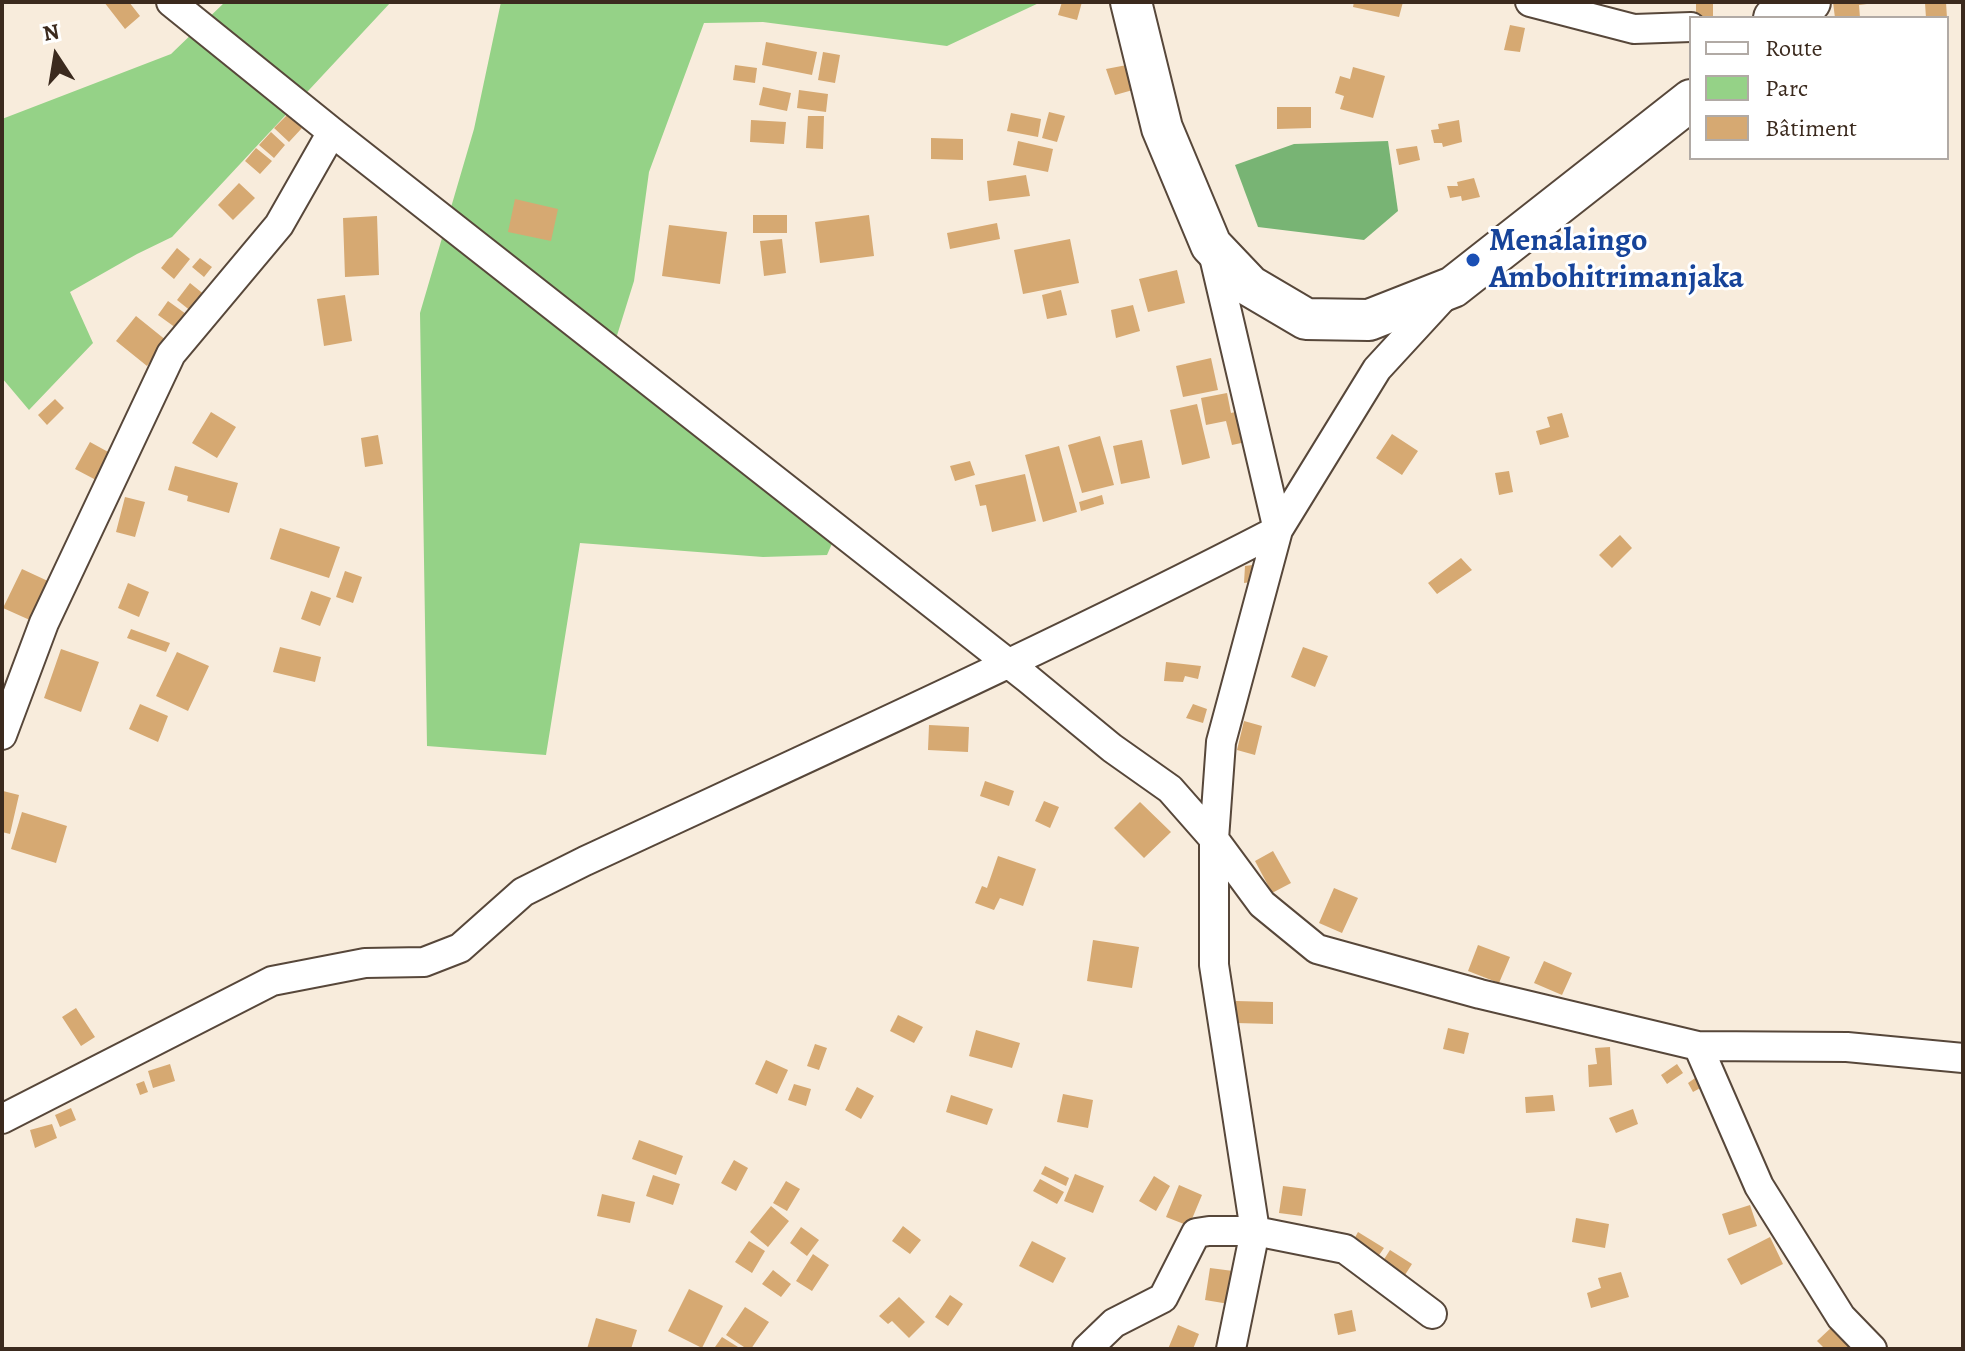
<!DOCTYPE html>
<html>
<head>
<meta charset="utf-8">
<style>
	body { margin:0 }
	#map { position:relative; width:1965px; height:1351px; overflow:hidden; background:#f8ecdc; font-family:Alegreya,serif }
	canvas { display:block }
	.frame { position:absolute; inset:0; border:4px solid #3b2a1e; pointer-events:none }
	.legend { position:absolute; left:1689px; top:16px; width:260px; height:144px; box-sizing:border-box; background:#fff; border:2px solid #b1aaa5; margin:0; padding:10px 14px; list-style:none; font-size:24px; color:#3b2a1e }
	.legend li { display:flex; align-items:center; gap:16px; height:40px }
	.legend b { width:40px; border:2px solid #b1aaa5 }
	.north { position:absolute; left:16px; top:16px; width:80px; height:80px; -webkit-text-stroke:6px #fff; paint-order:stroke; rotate:348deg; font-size:22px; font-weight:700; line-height:32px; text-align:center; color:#3b2a1e }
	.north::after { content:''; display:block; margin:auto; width:28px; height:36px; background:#3b2a1e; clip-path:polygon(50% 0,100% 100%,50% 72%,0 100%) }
</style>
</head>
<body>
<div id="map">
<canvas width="1965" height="1351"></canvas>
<div class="frame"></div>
<ul class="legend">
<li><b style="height:10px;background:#fff"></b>Route</li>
<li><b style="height:22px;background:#95d287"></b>Parc</li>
<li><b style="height:22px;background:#d6a972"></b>Bâtiment</li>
</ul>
<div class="north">N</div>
</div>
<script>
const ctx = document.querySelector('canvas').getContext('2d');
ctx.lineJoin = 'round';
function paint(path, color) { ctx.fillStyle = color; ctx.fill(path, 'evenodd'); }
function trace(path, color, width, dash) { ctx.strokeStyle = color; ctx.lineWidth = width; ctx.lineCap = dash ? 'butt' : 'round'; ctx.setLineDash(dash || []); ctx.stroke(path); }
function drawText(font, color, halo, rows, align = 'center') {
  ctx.font = font + ' Alegreya,serif'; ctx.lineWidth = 6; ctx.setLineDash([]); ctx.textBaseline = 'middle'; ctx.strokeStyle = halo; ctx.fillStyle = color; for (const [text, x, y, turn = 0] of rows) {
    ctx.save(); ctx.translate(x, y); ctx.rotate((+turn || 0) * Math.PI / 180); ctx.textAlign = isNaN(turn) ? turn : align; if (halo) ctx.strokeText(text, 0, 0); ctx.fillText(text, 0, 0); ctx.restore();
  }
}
paint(new Path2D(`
	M225 2H391L172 237 137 254 70 292 93 343 29 410 2 378V119L171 54Z
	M501 2H1041L947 46 763 22 704 23 649 172 634 281 609 361 834 539 827 555 763 557 580 543 546 755 427 746 420 313 474 129Z`), '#95d287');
paint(new Path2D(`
	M1388 141 1398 211 1364 240 1258 227 1235 165 1294 144Z`), '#78b474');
paint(new Path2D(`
	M104 2H129L140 16 125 29Z
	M1062 2H1082L1077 20 1058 15Z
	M1354 2H1403L1399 17 1353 7Z
	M1696 2H1713V16L1696 17Z
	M1833 2H1867V4L1859 5 1860 18H1835Z
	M1946 2 1947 18H1926L1925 3Z
	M1510 25 1525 28 1520 52 1504 50Z
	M766 42 817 52 812 75 762 65Z
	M823 52 840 55 835 83 818 80Z
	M1132 64 1140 88 1115 95 1106 69Z
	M735 65 757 68 755 83 733 80Z
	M1353 67 1385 76 1373 118 1340 109 1344 96 1335 93 1340 76 1350 79Z
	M763 87 791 93 787 111 759 105Z
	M799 90 828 94 826 112 797 108Z
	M1277 107H1311V128L1277 129Z
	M1049 112 1065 116 1057 142 1042 138Z
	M1011 113 1041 119 1038 137 1007 131Z
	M287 115 302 128 289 142 274 128Z
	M808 116H824L823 149 806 148Z
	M751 120 786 122 784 144 750 142Z
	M1459 120 1462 142 1443 147 1442 143H1434L1431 130 1439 129 1438 124Z
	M271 132 285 145 274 158 259 145Z
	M931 138 963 139V160L931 159Z
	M1018 141 1053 149 1048 172 1013 165Z
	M1417 146 1420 160 1399 165 1396 149Z
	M256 148 272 161 260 174 245 161Z
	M1026 175 1030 196 989 201 987 181Z
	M1474 178 1480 197 1462 201 1461 196 1450 198 1447 186H1458L1457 182Z
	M239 183 255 198 233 220 218 205Z
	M515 199 558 209 551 241 508 232Z
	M753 215H787V233H753Z
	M869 215 874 256 820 263 815 222Z
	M377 216 379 275 345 277 343 218Z
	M997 223 1000 239 950 249 947 233Z
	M669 225 727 232 720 284 662 276Z
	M782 239 786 273 764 276 760 241Z
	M1070 239 1079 283 1023 294 1014 250Z
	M177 248 190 259 174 279 161 268Z
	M200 258 212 267 204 277 192 267Z
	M1177 270 1185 303 1148 312 1139 279Z
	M190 283 211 300 197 316 177 300Z
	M1061 290 1067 315 1047 319 1042 295Z
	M345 295 352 341 324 346 317 299Z
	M168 301 193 319 183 333 158 315Z
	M1133 305 1140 331 1116 338 1111 310Z
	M136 316 167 341 147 366 116 341Z
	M1211 358 1218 390 1183 397 1176 366Z
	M1227 393 1231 413 1239 411 1246 442 1232 445 1226 421 1206 425 1201 398Z
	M55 399 64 408 47 425 38 415Z
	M1197 404 1210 458 1182 465 1170 410Z
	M211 412 236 427 217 458 192 443Z
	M1562 413 1569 437 1540 445 1536 431 1550 427 1547 417Z
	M1392 434 1418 451 1402 475 1376 458Z
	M378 435 383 464 365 467 361 438Z
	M1100 436 1114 485 1082 493 1068 445Z
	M1142 440 1150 478 1121 484 1113 446Z
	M90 442 110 453 96 480 75 469Z
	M1059 446 1077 512 1043 522 1025 455Z
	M970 461 975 475 955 481 950 466Z
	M175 466 238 483 229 513 187 501 188 496 168 490Z
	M1509 471 1513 492 1499 495 1495 473Z
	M1025 474 1036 521 992 532 986 505 980 506 975 485Z
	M1102 495 1104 504 1081 511 1079 502Z
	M125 497 145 502 135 537 116 532Z
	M280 528 340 547 329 578 270 559Z
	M1620 535 1632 548 1612 568 1599 555Z
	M1461 558 1472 570 1437 594 1428 583Z
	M1260 564 1259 581 1244 583 1245 566Z
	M22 569 50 582 32 621 3 608Z
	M345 571 362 577 353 603 336 597Z
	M128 583 149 592 139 617 118 608Z
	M311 591 331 598 320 626 301 619Z
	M131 629 170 643 166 652 127 638Z
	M280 647 321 657 315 682 273 672Z
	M1303 647 1328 656 1315 687 1291 677Z
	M61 649 99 662 81 712 44 698Z
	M177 652 209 666 188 711 156 696Z
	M1166 662 1201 666 1198 679 1185 676 1183 682 1164 681Z
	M140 704 168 716 158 742 129 729Z
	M1193 704 1207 709 1203 723 1186 718Z
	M1244 721 1262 726 1255 755 1237 750Z
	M929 725 969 727 968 752 928 750Z
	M985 781 1014 791 1009 806 980 796Z
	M3 791 19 795 10 834 2 832Z
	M1044 801 1059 807 1050 828 1035 821Z
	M1140 802 1171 832 1144 858 1114 828Z
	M22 812 67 826 56 863 11 849Z
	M1273 851 1291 883 1272 893 1255 861Z
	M998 856 1036 869 1023 906 1000 898 994 910 975 903 982 886 987 888Z
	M1334 888 1358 898 1342 933 1319 923Z
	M1093 940 1139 947 1132 988 1087 981Z
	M1478 945 1510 957 1499 983 1468 971Z
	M1544 961 1572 973 1562 995 1534 983Z
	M1236 1001 1273 1002V1024L1236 1023Z
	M76 1008 95 1037 81 1046 62 1017Z
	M898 1015 923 1027 914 1043 890 1031Z
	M1448 1028 1469 1033 1464 1054 1443 1049Z
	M976 1030 1020 1043 1012 1068 969 1056Z
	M815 1044 827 1048 819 1070 807 1066Z
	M1610 1047 1612 1085 1589 1087 1588 1065 1597 1064 1595 1048Z
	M766 1060 788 1070 777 1094 755 1084Z
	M170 1064 175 1081 153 1088 148 1071Z
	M1677 1064 1683 1073 1667 1084 1661 1075Z
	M1698 1076 1704 1086 1693 1092 1688 1083Z
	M144 1081 148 1092 140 1095 136 1084Z
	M794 1084 811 1089 806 1106 788 1100Z
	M857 1087 874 1096 861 1119 845 1110Z
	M1063 1094 1093 1100 1088 1128 1057 1122Z
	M951 1095 993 1109 987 1125 946 1112Z
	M1553 1095 1555 1111 1526 1113 1525 1097Z
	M71 1108 76 1120 60 1127 55 1115Z
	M1633 1109 1638 1124 1616 1133 1609 1118Z
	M52 1124 57 1138 35 1148 30 1130Z
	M639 1140 683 1156 676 1175 632 1159Z
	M734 1160 748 1168 736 1191 721 1183Z
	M1045 1166 1069 1178 1066 1186 1041 1174Z
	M1075 1174 1104 1186 1093 1213 1064 1201Z
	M653 1175 680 1184 673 1205 646 1196Z
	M1154 1176 1170 1186 1156 1211 1139 1201Z
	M1040 1179 1064 1192 1057 1204 1033 1191Z
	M786 1181 800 1189 787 1211 773 1203Z
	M1179 1185 1202 1195 1189 1226 1166 1217Z
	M1283 1186 1306 1189 1302 1216 1279 1213Z
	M602 1194 635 1202 630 1223 597 1216Z
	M1750 1205 1757 1226 1729 1235 1722 1214Z
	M771 1206 789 1221 768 1247 750 1232Z
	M1576 1218 1609 1224 1605 1248 1572 1242Z
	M903 1226 921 1240 910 1254 892 1241Z
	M801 1227 819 1240 807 1256 790 1243Z
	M1358 1232 1384 1248 1377 1258 1352 1243Z
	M1770 1237 1783 1264 1741 1285 1727 1259Z
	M749 1241 765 1251 752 1273 735 1262Z
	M1032 1241 1066 1258 1053 1283 1019 1266Z
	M1390 1250 1412 1264 1403 1278 1381 1264Z
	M813 1254 829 1265 812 1291 796 1281Z
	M1210 1268 1233 1271 1229 1304 1205 1300Z
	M773 1270 791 1284 781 1297 762 1284Z
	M1621 1272 1629 1297 1591 1308 1587 1293 1601 1288 1598 1278Z
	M689 1289 723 1306 702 1348 668 1331Z
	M950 1295 963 1304 948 1326 935 1317Z
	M899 1297 925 1322 909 1338 892 1321 888 1324 879 1316Z
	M745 1307 769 1322 751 1349H747L726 1335Z
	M1352 1310 1356 1331 1338 1335 1334 1314Z
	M596 1318 637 1330 631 1349H587Z
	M1178 1325 1199 1334 1193 1349H1168Z
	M1834 1325 1852 1344 1846 1349H1825L1817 1341Z
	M722 1337 738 1347 737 1349H718L715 1347Z`), '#d6a972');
const street = new Path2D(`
	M171 2 332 132 1027 678 1112 748 1170 789 1214 839 1262 904 1317 949 1480 994 1698 1046 1847 1047 1963 1058
	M1530 2 1634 29 1691 27
	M2 735 44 623 171 354 279 225 332 132
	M1698 1046 1759 1186 1841 1317 1872 1349
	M2 1119 272 981 365 963 424 962 460 948 523 892 585 861C817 753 1050 648 1278 530L1212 248
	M1087 1349 1114 1323 1163 1298 1196 1233 1209 1231H1255L1345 1249 1432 1314
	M1231 1349 1255 1231 1214 965V839L1221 742 1278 530 1377 369 1447 293`);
const secondary = new Path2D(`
	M1131 2 1162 128 1211 245 1250 286 1306 319 1369 320 1453 287 1691 100
	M1774 18 1778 15 1810 2`);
trace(street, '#57473a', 32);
trace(secondary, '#57473a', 44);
trace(street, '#fff', 28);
trace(secondary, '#fff', 40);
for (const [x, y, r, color] of [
	[1473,260,8,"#1a4fb4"]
]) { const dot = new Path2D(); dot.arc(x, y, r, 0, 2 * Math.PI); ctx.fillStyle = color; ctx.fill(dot); trace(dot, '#fff', 3); }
drawText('bold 32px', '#164399', '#fff', [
	["Menalaingo",1489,242],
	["Ambohitrimanjaka",1489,279]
], 'left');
</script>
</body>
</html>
